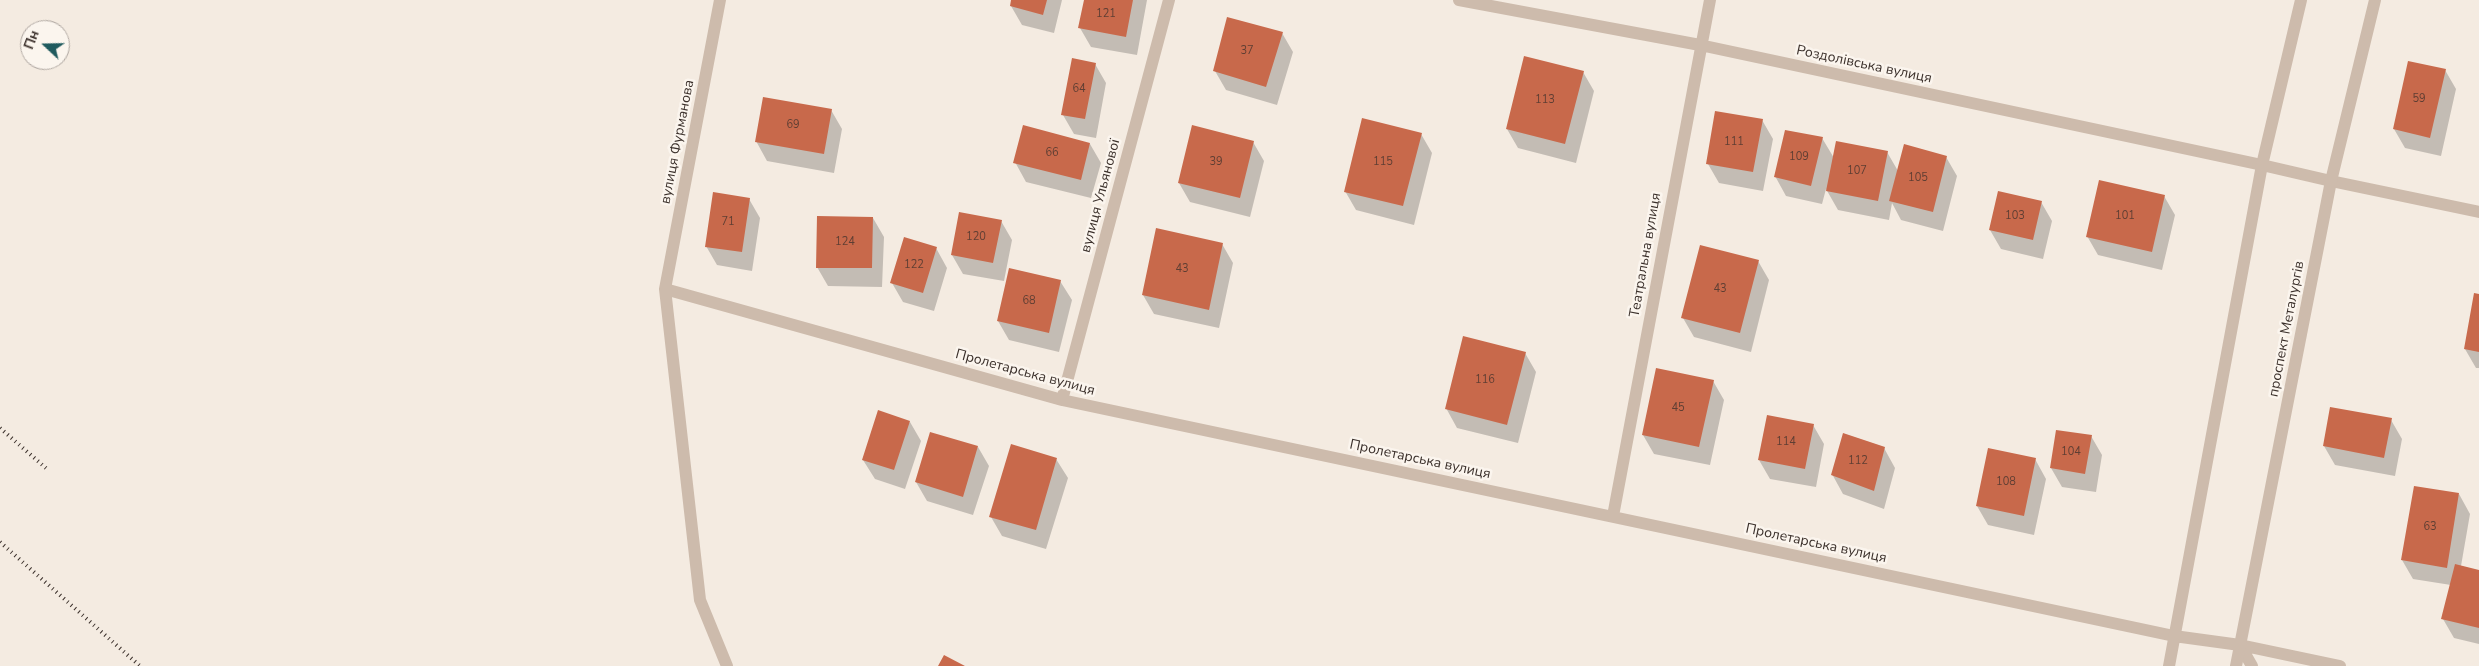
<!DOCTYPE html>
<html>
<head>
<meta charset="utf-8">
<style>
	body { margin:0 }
	#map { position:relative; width:2479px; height:666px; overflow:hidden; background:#f4ebe1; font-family:"Nunito Sans",sans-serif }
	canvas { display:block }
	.north { position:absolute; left:20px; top:20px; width:50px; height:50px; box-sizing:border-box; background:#fbf5ee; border:1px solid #aea6a0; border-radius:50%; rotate:291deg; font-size:14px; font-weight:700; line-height:20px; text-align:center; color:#3b302b }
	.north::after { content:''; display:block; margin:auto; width:18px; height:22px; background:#1f5a5e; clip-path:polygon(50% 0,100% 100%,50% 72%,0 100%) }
</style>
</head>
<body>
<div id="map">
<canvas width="2479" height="666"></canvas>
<div class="north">Пн</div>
</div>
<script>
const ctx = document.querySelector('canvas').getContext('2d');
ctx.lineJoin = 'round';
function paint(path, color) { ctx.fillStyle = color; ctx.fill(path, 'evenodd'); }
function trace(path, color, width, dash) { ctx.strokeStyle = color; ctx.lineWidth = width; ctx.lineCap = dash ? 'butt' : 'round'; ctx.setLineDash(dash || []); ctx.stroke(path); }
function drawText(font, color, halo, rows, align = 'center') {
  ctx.font = font + ' "Nunito Sans",sans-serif'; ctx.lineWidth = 5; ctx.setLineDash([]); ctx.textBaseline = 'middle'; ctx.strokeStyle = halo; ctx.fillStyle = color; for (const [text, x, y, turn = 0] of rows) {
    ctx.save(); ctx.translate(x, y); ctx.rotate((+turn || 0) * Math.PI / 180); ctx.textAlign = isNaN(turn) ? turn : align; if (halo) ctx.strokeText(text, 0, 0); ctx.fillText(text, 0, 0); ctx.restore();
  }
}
paint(new Path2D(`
	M1013 0H1062L1054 33 1022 25 1011 6Z
	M1085 0H1147L1137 55 1091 47 1080 28Z
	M1282 33 1293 52 1277 105 1226 90 1215 71Z
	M1095 64 1106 83 1096 138 1074 134 1063 115Z
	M2445 70 2456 89 2441 156 2405 148 2394 129Z
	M1583 72 1594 91 1576 163 1518 148 1507 129Z
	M831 110 842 129 834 173 767 161 756 141Z
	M1762 120 1773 139 1763 191 1719 183 1708 164Z
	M1421 134 1432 153 1414 225 1356 210 1345 191Z
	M1822 138 1834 158 1887 152 1898 171 1946 157 1957 176 1943 231 1901 220 1892 203 1889 220 1838 210 1826 189 1822 204 1786 196 1775 176Z
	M1253 142 1264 161 1250 217 1190 202 1179 183Z
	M1090 144 1101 163 1091 198 1026 182 1015 162Z
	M2164 196 2175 215 2162 270 2098 255 2087 236Z
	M749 199 760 218 752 271 717 265 706 246Z
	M2041 202 2052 221 2043 259 2001 249 1990 230Z
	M873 218 884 237 882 287 828 286 817 267Z
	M1001 221 1012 240 1004 281 963 274 952 255Z
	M1222 244 1233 263 1219 328 1154 314 1143 295Z
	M936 248 947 268 934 311 903 302 892 283Z
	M1758 261 1769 280 1751 352 1694 337 1683 318Z
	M1060 281 1072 300 1059 352 1009 340 998 321Z
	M2479 295V368H2476L2465 349Z
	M1525 353 1536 372 1518 443 1457 428 1446 408Z
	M1713 381 1724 400 1710 465 1654 454 1643 435Z
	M2391 420 2402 439 2395 476 2335 465 2324 446Z
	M910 422 921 441 905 489 875 479 863 460Z
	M1813 425 1824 444 1816 487 1770 479 1759 460Z
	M2091 436 2102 455 2096 492 2062 487 2051 468Z
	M978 447 989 466 973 515 927 501 916 482Z
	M1884 448 1895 468 1884 509 1843 494 1832 474Z
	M1056 459 1068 478 1046 549 1002 536 991 517Z
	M2035 459 2046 479 2034 535 1988 525 1977 506Z
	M2459 494 2470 514 2461 566 2479 571V644L2454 638 2443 619 2451 585 2413 579 2402 560Z`), '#0003');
paint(new Path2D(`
	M1011 0H1047L1043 15 1010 6Z
	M1084 0H1133L1126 37 1078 28Z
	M1227 17 1283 32 1266 87 1213 71Z
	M1524 56 1584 71 1565 144 1506 129Z
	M1072 58 1096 63 1085 119 1061 115Z
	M2408 61 2446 69 2430 138 2393 129Z
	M763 97 832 109 824 154 755 142Z
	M1715 111 1763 119 1753 172 1706 164Z
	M1362 118 1422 133 1403 206 1344 192Z
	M1023 125 1090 143 1081 180 1013 163Z
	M1192 125 1254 141 1240 198 1178 183Z
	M1785 130 1823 137 1811 186 1774 177Z
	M1836 141 1888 151 1878 201 1826 191Z
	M1904 144 1947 156 1933 212 1889 201Z
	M2099 180 2165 195 2152 252 2086 237Z
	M1998 191 2042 201 2033 240 1989 230Z
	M713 192 750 198 742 252 705 247Z
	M959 212 1002 220 993 263 951 255Z
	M817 216 873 217 872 268H816Z
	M1156 228 1223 243 1209 310 1142 295Z
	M904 237 937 247 923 293 890 283Z
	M1700 245 1759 260 1740 333 1681 318Z
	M1009 268 1061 280 1049 333 997 321Z
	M2474 293 2479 294V352L2464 349Z
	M1463 336 1526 352 1507 425 1445 409Z
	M1656 368 1714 380 1699 447 1642 435Z
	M2330 407 2392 418 2384 458 2323 446Z
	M878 410 910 421 894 470 862 460Z
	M1767 415 1814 424 1805 469 1758 460Z
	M2056 430 2092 435 2085 474 2050 468Z
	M930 432 978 446 963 497 915 482Z
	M1843 433 1885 447 1874 491 1831 475Z
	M1011 444 1057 458 1036 530 989 517Z
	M1988 448 2036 458 2024 516 1976 506Z
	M2414 486 2459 493 2447 568 2401 560Z
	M2455 564 2479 570V628L2441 619Z
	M944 655 965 666H938Z`), '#c8694b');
trace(new Path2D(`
	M720 0 665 289 700 600 727 666
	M1459 0 1700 45 2262 165
	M2331 181 2479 212
	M665 289 1062 400 2174 636
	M1062 400 1169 0
	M1613 516 1710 0
	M2252 666 2240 645 2340 666`), '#cdbbac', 12);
trace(new Path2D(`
	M2262 165 2331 181
	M2174 636 2240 645
	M2169 666 2262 165 2301 0
	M2236 666 2331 181 2375 0`), '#cdbbac', 12);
trace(new Path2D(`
	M0 428 47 469
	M0 542 140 666`), '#3b302b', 4, [1, 4]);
drawText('11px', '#5e3e33', null, [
	["121",1106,14],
	["37",1247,51],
	["64",1079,89],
	["59",2419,99],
	["113",1545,100],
	["69",793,125],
	["111",1734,142],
	["66",1052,153],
	["109",1799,157],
	["39",1216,162],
	["115",1383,162],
	["107",1857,171],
	["105",1918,178],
	["103",2015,216],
	["101",2125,216],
	["71",728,222],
	["120",976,237],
	["124",845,242],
	["122",914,265],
	["43",1182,269],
	["43",1720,289],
	["68",1029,301],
	["116",1485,380],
	["45",1678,408],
	["114",1786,442],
	["104",2071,452],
	["112",1858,461],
	["108",2006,482],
	["63",2430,527]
]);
drawText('14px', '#3b302b', '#fbf5ee', [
	["Роздолівська вулиця",1864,65,12],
	["вулиця Фурманова",678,142,-79],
	["вулиця Ульянової",1101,196,-75],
	["Театральна вулиця",1646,255,-80],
	["проспект Металургів",2287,329,-79],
	["Пролетарська вулиця",1025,373,15],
	["Пролетарська вулиця",1420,460,12],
	["Пролетарська вулиця",1816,544,12]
]);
</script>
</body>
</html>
